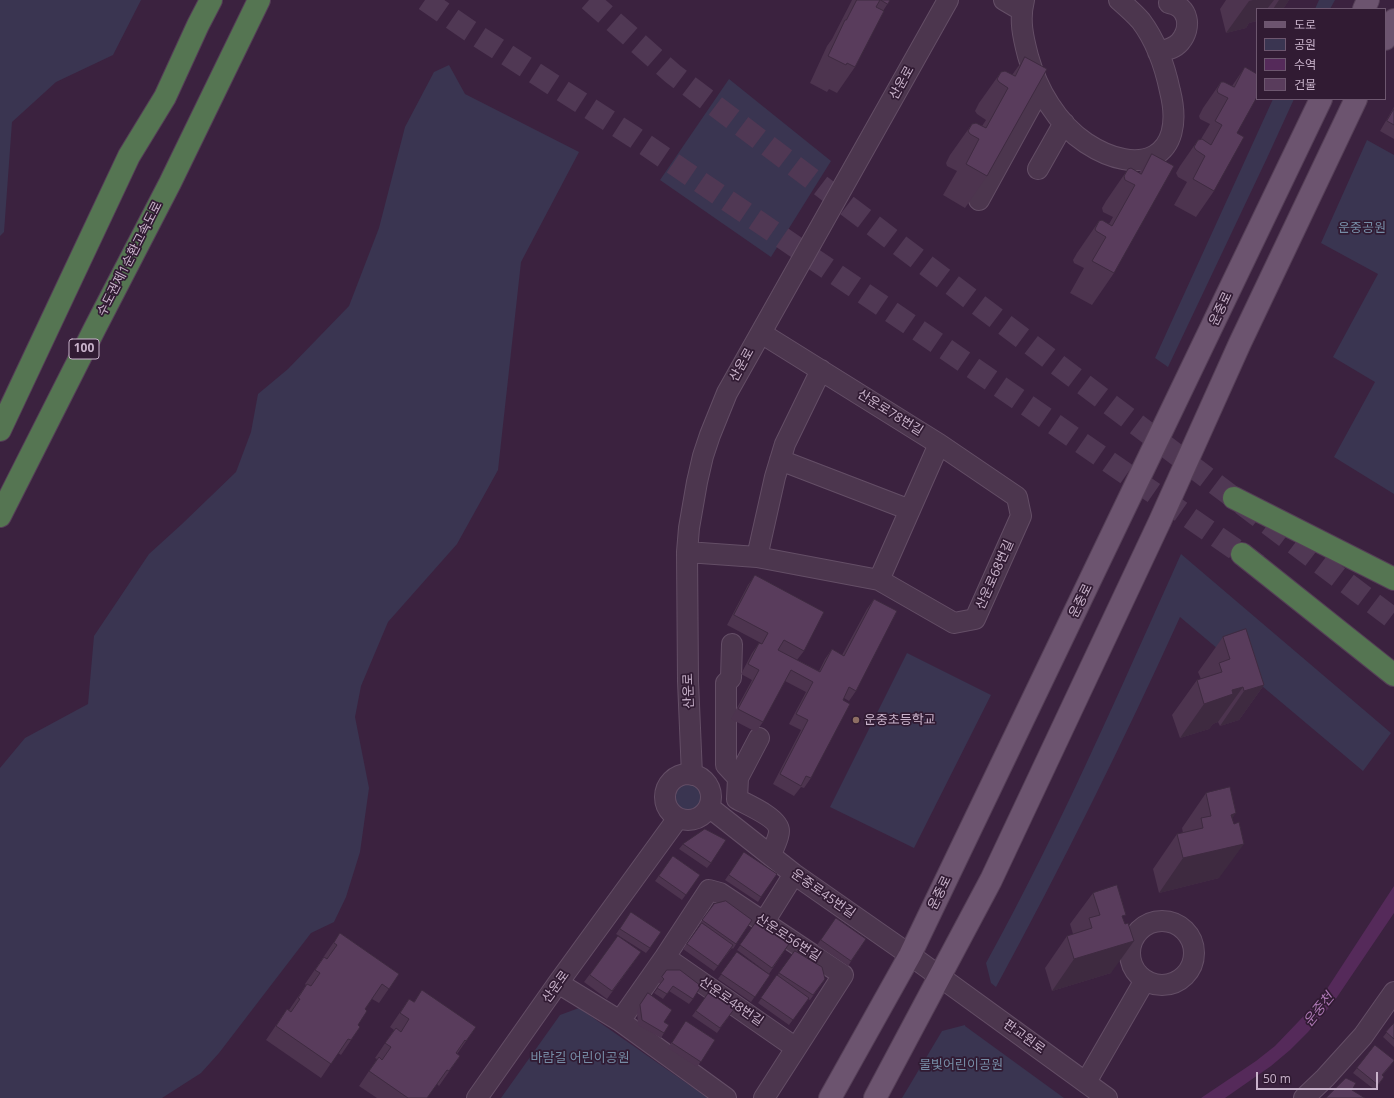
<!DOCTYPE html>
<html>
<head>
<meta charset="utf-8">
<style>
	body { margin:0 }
	#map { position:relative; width:1394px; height:1098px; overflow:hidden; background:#3b223f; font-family:"Open Sans","Noto Sans KR",sans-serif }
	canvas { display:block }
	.legend { position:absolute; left:1256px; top:8px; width:130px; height:92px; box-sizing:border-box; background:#311b33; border:1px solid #6d576f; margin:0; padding:5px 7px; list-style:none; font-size:12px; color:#c8b2ca }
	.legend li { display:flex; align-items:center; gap:8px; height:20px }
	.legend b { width:20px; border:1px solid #6d576f }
	.scale { position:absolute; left:1256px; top:1072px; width:122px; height:18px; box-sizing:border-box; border:2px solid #c8b2ca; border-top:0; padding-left:5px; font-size:12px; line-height:14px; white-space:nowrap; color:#c8b2ca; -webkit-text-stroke:3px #311b33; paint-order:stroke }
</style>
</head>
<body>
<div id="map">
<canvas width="1394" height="1098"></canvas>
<ul class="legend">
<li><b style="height:5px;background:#6c546f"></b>도로</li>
<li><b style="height:11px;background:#3a3551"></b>공원</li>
<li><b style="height:11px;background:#552a5a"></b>수역</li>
<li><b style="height:11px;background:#593c5c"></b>건물</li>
</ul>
<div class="scale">50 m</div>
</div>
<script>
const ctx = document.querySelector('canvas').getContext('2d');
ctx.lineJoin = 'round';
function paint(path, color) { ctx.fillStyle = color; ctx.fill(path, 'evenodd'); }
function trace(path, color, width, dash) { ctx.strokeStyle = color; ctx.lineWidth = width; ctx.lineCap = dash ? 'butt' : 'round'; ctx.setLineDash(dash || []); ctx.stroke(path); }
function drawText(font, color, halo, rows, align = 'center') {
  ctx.font = font + ' "Open Sans","Noto Sans KR",sans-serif'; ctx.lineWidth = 3.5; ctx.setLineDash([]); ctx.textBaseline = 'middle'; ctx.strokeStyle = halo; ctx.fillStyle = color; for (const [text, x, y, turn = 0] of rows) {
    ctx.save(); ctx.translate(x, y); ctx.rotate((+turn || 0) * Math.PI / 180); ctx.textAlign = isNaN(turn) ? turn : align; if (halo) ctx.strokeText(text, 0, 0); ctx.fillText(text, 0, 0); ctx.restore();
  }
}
paint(new Path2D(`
	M0 0H141L113 55 56 82 12 122 4 232 0 236Z
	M1319 0H1335L1330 9H1315Z
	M449 65 465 94 579 152 521 262 498 470 457 544 388 622 361 686 355 717 369 788 360 852 346 897 334 922 311 933 219 1053 201 1073 162 1098H0V768L25 738 88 704 94 636 149 554 182 524 236 472 251 432 258 394 288 369 349 306 379 228 405 127 434 72Z
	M729 79 831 161 771 257 660 180Z
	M1273 99H1294L1267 158 1168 367 1155 358Z
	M1367 140 1394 155V494L1334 457 1375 382 1333 357 1378 274 1321 243Z
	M1181 554 1391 733 1363 771 1180 617C1123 743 1062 865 996 987L991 983 986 963C1059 831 1119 692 1181 554Z
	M907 653 991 695 914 848 830 807Z
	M674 797a14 14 0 1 1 28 0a14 14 0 1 1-28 0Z
	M579 1008 708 1098H501L560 1015Z
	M965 1025V1026L1064 1098H902L942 1031Z`), '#3a3551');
paint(new Path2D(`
	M1394 886V913L1333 1003 1308 1032 1290 1050 1271 1066 1225 1098H1201L1256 1061 1275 1046 1321 998Z`), '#552a5a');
trace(new Path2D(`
	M425 0 470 31 634 137 937 343 1258 565
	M589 0 673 74 1394 619`), '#503854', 22, [22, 11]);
const minor = new Path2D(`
	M1004 0 1021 10
	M1024 0C1019 20 1023 37 1028 56 1037 89 1057 124 1086 143 1139 178 1187 159 1170 91 1165 67 1156 41 1141 21 1134 13 1127 7 1119 0
	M1158 52C1166 50 1174 49 1180 42 1192 28 1189 6 1169 3
	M1038 169 1064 123
	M979 200 1040 89
	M780 460 910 510
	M687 552 757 557 879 580 954 623 975 619 1021 516 1017 497 939 444 761 333
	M757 557 775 477 785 444 821 370
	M879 580 939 444
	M732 644 731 678 726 683V765L738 778
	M759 738 738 778 737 799C748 805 779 818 779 831 779 839 773 848 771 855
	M665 797a23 23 0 1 1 46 0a23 23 0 1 1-46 0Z
	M692 775 688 681 687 552 689 528 697 482 703 456 710 435 727 393 948 0
	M709 807 794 874 910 955 1107 1098
	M1130 953a32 32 0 1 1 64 0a32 32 0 1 1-64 0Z
	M764 922 794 874
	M665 957 796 1048
	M558 983 620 1021 726 1098
	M620 1021 665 957 709 890 720 893 843 975 764 1098
	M1086 1082 1145 980
	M477 1098 558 983 678 818
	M1304 1098 1325 1078 1363 1036 1394 992`);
const major = new Path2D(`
	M1364 9 1368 0
	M1385 39 1394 20
	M830 1098 910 955 1321 99
	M875 1098 991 880 1160 521 1240 343 1356 99`);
const highway = new Path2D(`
	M0 430 129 156 165 97 198 25 211 0
	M1234 498 1394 579
	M0 516 95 328 170 183 259 0
	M1242 554 1394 675`);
trace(minor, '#644e66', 22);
trace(major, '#553f57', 24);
trace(highway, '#543e56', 24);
trace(minor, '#4c364e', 20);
trace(major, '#6c546f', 22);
trace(highway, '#557552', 22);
paint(new Path2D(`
	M852 0H890L883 11 855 67 837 93 829 89 827 92 810 83 827 46 832 39Z
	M1226 0H1289L1283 9H1257V21L1249 23 1246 28 1226 33 1220 9Z
	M1025 57 987 176 965 208 943 195 957 171 947 166 946 163 950 155 972 124 982 126 986 120 977 114 975 111 979 103 1001 72 1012 75Z
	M1245 67 1237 133 1214 191 1196 217 1174 205 1187 182 1178 177 1176 173 1180 166 1198 140 1201 139 1210 124 1200 119 1199 116 1203 108 1221 82 1232 86Z
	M1394 107V139L1380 131Z
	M1152 154 1114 273 1092 305 1070 293 1084 268 1074 263 1073 260 1077 253 1099 221 1109 224 1113 217 1103 212 1102 208 1106 201 1128 169 1139 173Z
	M755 575 804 651 797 660 819 671 825 659 832 649 842 655 867 609 874 599 856 691 849 701 844 698 811 778 804 788 801 787 794 796 773 784 801 730 789 724 806 692 785 681 763 722 756 732 731 719 752 680 741 674 752 653 759 643 761 644V643L727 625 748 585Z
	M1223 637 1264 685 1239 720 1220 726 1218 722 1213 724 1209 729 1180 738 1172 715 1197 680 1201 679 1198 672Z
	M1206 793 1232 819 1219 878 1159 893 1153 869 1177 834 1183 833 1182 828Z
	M683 844 711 863 707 868 679 849Z
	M744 852 761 897 758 902 725 880Z
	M673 856 700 875 682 900 655 881Z
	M1093 893 1123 919 1111 973 1052 991 1045 968 1067 936 1073 934 1070 924Z
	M714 904 752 920 733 949 732 948 714 971 683 949 700 926 699 925Z
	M631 912 650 948 646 953 616 934Z
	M836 918 866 939 848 966 817 945Z
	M757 921 789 944 769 974 737 950Z
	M340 933 399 974 379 1003 372 999 365 1009 358 1025 360 1027 341 1055 338 1053 321 1078 266 1040 287 1009 289 1010 306 985 305 984Z
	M618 936 641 952 607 999 584 982Z
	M737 952 770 975 751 1002 718 979Z
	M667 970 693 999 689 1004 669 991 663 999 654 993 661 984 658 982Z
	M779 973 825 979 810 1000 808 999 789 1025 758 1003Z
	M710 991 735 1008 717 1033 692 1016Z
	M648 993 664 1033 661 1038 638 1025 637 1011Z
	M409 999 414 1002 476 1027 457 1054 460 1056 439 1086 437 1084 427 1098H377L359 1086 377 1059 375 1058 394 1030 390 1027Z
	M686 1021 715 1040 697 1067 668 1048Z
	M1394 1023V1047L1383 1037Z
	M1391 1065 1382 1076 1384 1077 1375 1090 1353 1073 1357 1068Z`), '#4d344f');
paint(new Path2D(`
	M1253 0H1274L1267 9H1257V21L1249 23 1246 28 1226 33 1249 1Z
	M1279 0H1289L1283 9H1273Z
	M1264 685 1239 720 1220 726 1244 691Z
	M1243 687 1218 722 1213 724 1209 729 1180 738 1204 704 1232 690Z
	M1236 813 1212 848 1231 815Z
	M1244 844 1219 878 1159 893 1183 858Z
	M1134 941 1111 973 1052 991 1074 959Z`), '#3e2a40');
const building = new Path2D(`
	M857 0H880L876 7 884 11 855 67 847 63 846 65 828 56 845 20H846Z
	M881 0H890L888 4Z
	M1025 57 1047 69 987 176 966 164 979 139 970 134 968 131 972 124 976 123 986 128 1008 88 999 82 997 79 1001 72 1005 71 1015 76Z
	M1245 67 1257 74V97L1237 133 1244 137 1214 191 1193 179 1205 156 1196 150 1194 147 1198 140 1202 139 1211 145 1222 125 1215 121 1228 98 1218 93 1217 90 1221 82H1224L1234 87Z
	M1394 109V125L1387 121Z
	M1152 154 1174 166 1114 273 1092 261 1106 237 1096 231 1095 229 1099 221 1102 220 1112 226 1135 185 1125 180 1124 176 1128 169 1131 168 1141 174Z
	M755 575 824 612 804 651 784 640 778 650 820 672 832 649 844 656 874 599 897 611 856 691 849 687 843 700 850 704 811 778 806 776 801 786 780 774 808 720 796 714 813 682 791 670 763 722 738 709 759 670 748 664 759 643 762 644 768 633 734 615Z
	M1246 629 1264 685 1244 691 1243 687 1232 690 1233 694 1204 704 1197 680 1222 672 1219 663 1230 659 1223 637Z
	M1230 787 1236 813 1231 815 1234 824 1239 822 1244 844 1183 858 1177 834 1203 828 1201 818 1211 816 1206 793Z
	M705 829 726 840 711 863 683 844Z
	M744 852 777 874 761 897 729 875Z
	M673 856 700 875 686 895 659 876Z
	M1117 885 1126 915 1122 916 1125 924 1128 923 1134 941 1074 959 1067 936 1092 928 1089 918 1100 915 1093 893Z
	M726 901 752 920 736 944 702 920 714 904Z
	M631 912 661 932 650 948 620 929Z
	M836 918 866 939 851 961 821 940Z
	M757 921 789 944 772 968 740 945Z
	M702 923 733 945 718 966 687 944Z
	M340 933 399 974 389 989 382 984 365 1009 367 1011 358 1025 360 1027 351 1040 348 1039 331 1064 276 1026 287 1009 291 1012 300 999 298 998 307 984 311 986 320 973 315 970 324 957 327 959 337 945 334 943Z
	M618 936 641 952 612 991 590 975Z
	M795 951 822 967 825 979 813 995 779 973Z
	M737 952 770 975 755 997 721 974Z
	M667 970H680L701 986 693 999 673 986 667 994 657 988 664 979 662 977Z
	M777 975 809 998 793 1020 761 998Z
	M422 990 476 1027 466 1041 465 1040 456 1053 460 1056 449 1071 447 1070 427 1098H408L369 1071 379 1057 382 1060 391 1047 385 1043 396 1028 401 1032 409 1019 400 1013 409 999 414 1002Z
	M710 991 735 1008 720 1028 696 1011Z
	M648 993 672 1010 664 1022 669 1025 664 1033 642 1020 640 1005Z
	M686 1021 715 1040 701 1062 672 1043Z
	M1394 1023V1039L1386 1032Z
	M1375 1045 1394 1060V1061L1382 1075 1384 1077 1378 1085 1357 1068Z
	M1346 1078 1356 1083 1352 1090 1365 1098H1326Z`);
paint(building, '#593c5c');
trace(building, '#3e2a40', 1);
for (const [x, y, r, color] of [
	[856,720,4,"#8d6e63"]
]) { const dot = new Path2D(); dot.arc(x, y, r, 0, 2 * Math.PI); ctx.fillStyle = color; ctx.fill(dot); trace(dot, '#311b33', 1.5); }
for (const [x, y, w] of [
	[84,349,30]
]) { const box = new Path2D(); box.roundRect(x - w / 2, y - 10, w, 20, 3); ctx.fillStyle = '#311b33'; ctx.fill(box); trace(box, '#c8b2ca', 1); }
drawText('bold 12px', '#c8b2ca', null, [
	["100",84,349]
]);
drawText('13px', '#c8b2ca', '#311b33', [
	["산운로",902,83,-61],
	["수도권제1순환고속도로",130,259,-63],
	["운중로",1221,309,-65],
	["산운로",742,365,-61],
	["산운로78번길",890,413,32],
	["산운로68번길",995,575,-66],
	["운중로",1081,601,-64],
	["산운로",689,691,-92],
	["운중로",940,893,-64],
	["운중로45번길",823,894,35],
	["산운로56번길",788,938,33],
	["산운로",556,987,-54],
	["산운로48번길",731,1002,35],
	["판교원로",1024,1037,36]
]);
drawText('13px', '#768da6', '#311b33', [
	["운중공원",1362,228],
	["바람길 어린이공원",580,1058],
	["물빛어린이공원",961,1065]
]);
drawText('13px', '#c8b2ca', '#311b33', [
	["운중초등학교",864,720]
], 'left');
drawText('italic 14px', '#ac77b3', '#311b33', [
	["운중천",1319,1010,-51]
]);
</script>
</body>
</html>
